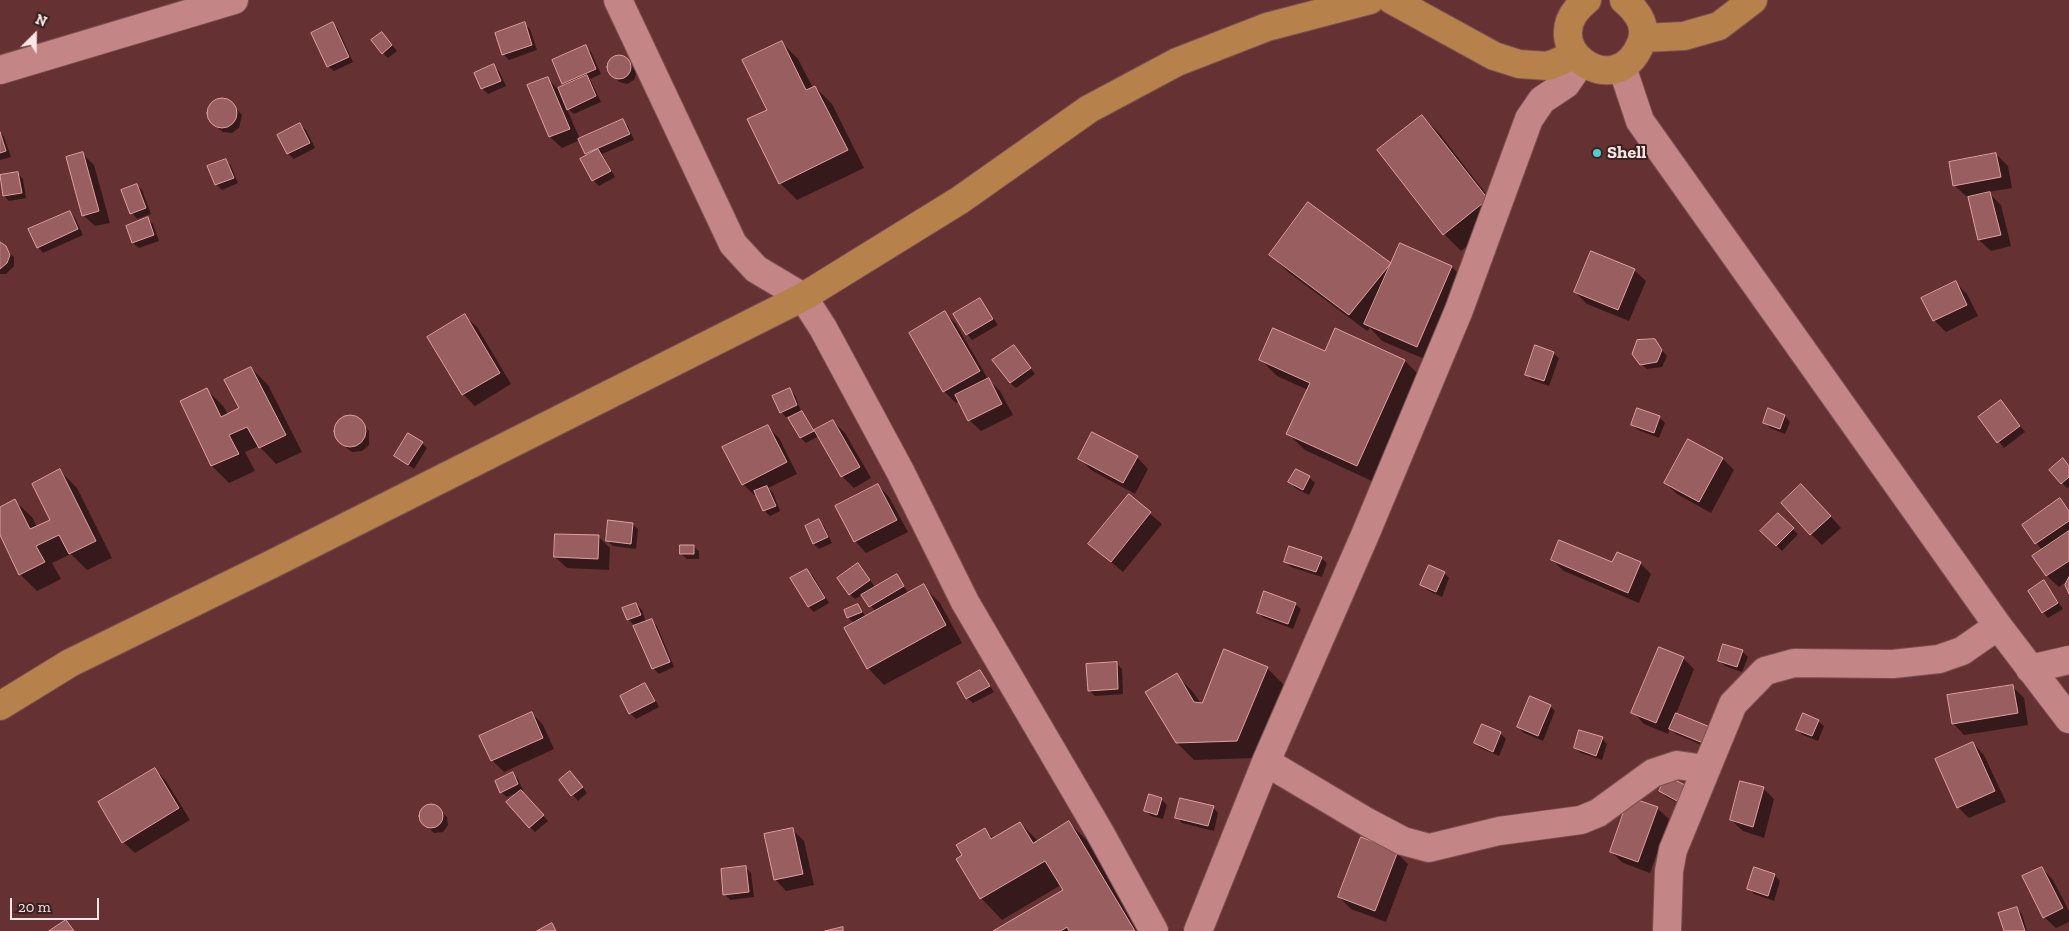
<!DOCTYPE html>
<html>
<head>
<meta charset="utf-8">
<style>
	body { margin:0 }
	#map { position:relative; width:2069px; height:931px; overflow:hidden; background:#663133; font-family:"Zilla Slab",serif }
	canvas { display:block }
	.north { position:absolute; left:10px; top:10px; width:50px; height:50px; -webkit-text-stroke:4px #3a2222; paint-order:stroke; rotate:23deg; font-size:14px; font-weight:700; line-height:20px; text-align:center; color:#fbe6e6 }
	.north::after { content:''; display:block; margin:auto; width:18px; height:22px; background:#fbe6e6; clip-path:polygon(50% 0,100% 100%,50% 72%,0 100%) }
	.scale { position:absolute; left:10px; top:898px; width:89px; height:22px; box-sizing:border-box; border:2px solid #fbe6e6; border-top:0; padding-left:6px; font-size:15px; line-height:18px; white-space:nowrap; color:#fbe6e6; -webkit-text-stroke:4px #3a2222; paint-order:stroke }
</style>
</head>
<body>
<div id="map">
<canvas width="2069" height="931"></canvas>
<div class="north">N</div>
<div class="scale">20 m</div>
</div>
<script>
const ctx = document.querySelector('canvas').getContext('2d');
ctx.lineJoin = 'round';
function paint(path, color) { ctx.fillStyle = color; ctx.fill(path, 'evenodd'); }
function trace(path, color, width, dash) { ctx.strokeStyle = color; ctx.lineWidth = width; ctx.lineCap = dash ? 'butt' : 'round'; ctx.setLineDash(dash || []); ctx.stroke(path); }
function drawText(font, color, halo, rows, align = 'center') {
  ctx.font = font + ' "Zilla Slab",serif'; ctx.lineWidth = 4; ctx.setLineDash([]); ctx.textBaseline = 'middle'; ctx.strokeStyle = halo; ctx.fillStyle = color; for (const [text, x, y, turn = 0] of rows) {
    ctx.save(); ctx.translate(x, y); ctx.rotate((+turn || 0) * Math.PI / 180); ctx.textAlign = isNaN(turn) ? turn : align; if (halo) ctx.strokeText(text, 0, 0); ctx.fillText(text, 0, 0); ctx.restore();
  }
}
paint(new Path2D(`
	M332 24 338 29 353 62 334 71 328 66Z
	M524 24 530 29 537 50 509 60 503 54Z
	M387 39 397 51 388 58 383 53Z
	M781 42 798 59 813 88 815 87 832 104 864 168 797 200 780 183 749 120 769 110Z
	M586 47 591 52 601 74 590 79 601 102 574 114 566 107 580 139 622 121 628 126 634 140 602 154 615 177 599 186 594 181 582 160 588 156 580 140 562 148 550 137 528 86 547 78 558 89 566 86 563 83Z
	M618 56 627 59 637 72 634 80 627 84 619 82 608 68 611 60Z
	M494 66 499 71 506 86 488 94 482 88Z
	M221 99 230 102 242 115 239 128 232 133 223 132 219 129 208 115 210 106 217 100Z
	M1422 116 1439 133 1504 217 1461 251 1444 234Z
	M300 125 306 130 315 148 294 159 288 154 279 135Z
	M0 132 4 137 11 157 0 160Z
	M82 153 94 165 110 223 95 226 83 215Z
	M1996 154 2008 166 2012 188 1988 192 2001 205 2011 246 1991 251 1979 240 1969 196H1966L1954 185Z
	M226 160 231 166 238 183 222 190 216 184Z
	M17 173 23 179 26 198 9 201 4 196Z
	M137 185 142 190 151 214 137 219 132 213Z
	M1308 204 1392 264 1400 245 1452 267 1469 284 1434 363 1382 341 1370 328 1367 331 1288 272 1271 255Z
	M69 212 75 218 83 235 43 253 38 247Z
	M148 219 153 224 159 241 139 248 133 243 128 226Z
	M0 243 14 257V266L6 274H0Z
	M1634 270 1646 281 1629 321 1587 304 1575 292Z
	M1956 283 1967 294 1978 316 1946 332 1934 320Z
	M980 299 998 325 972 340 967 334Z
	M945 313 956 324 988 379 1000 391 1013 415 981 431 969 420 960 400 956 403 944 391Z
	M465 316 477 327 511 384 475 406 463 394Z
	M1654 340 1667 356 1662 367 1647 369 1641 364Z
	M1014 347 1035 374 1016 388 1010 383Z
	M1325 353 1405 361 1422 378 1374 482 1305 450 1288 434 1308 390 1277 376 1260 359Z
	M1553 353 1559 358 1549 386 1532 380 1526 374Z
	M251 368 268 385 302 452 276 464 259 446 245 452 255 471 229 483 212 466 182 402 207 390 224 407 228 415 240 409Z
	M789 389 795 395 801 411 807 418 815 431 833 421 845 433 871 478 854 488 842 476 819 436 806 443 801 438 789 416 786 417 781 412Z
	M2001 402 2025 432 2004 448 1980 417Z
	M352 416 357 418 369 431V445L362 451 352 452 344 446 338 440 335 430 336 425 343 418Z
	M1785 416 1790 422 1785 434 1770 428 1764 422Z
	M1659 417 1665 423 1659 438 1638 430 1632 425Z
	M767 426 779 438 797 474 768 488 773 493 780 511 770 516 764 510 757 494 754 495 743 484Z
	M422 443 427 448 414 469 395 456Z
	M1137 457 1148 469 1135 494 1091 470 1080 458Z
	M1723 459 1734 470 1711 513 1677 494 1665 483Z
	M2069 467V487L2067 488 2062 483Z
	M60 471 77 488 112 558 87 570 71 554 52 563 61 579 37 591 20 574 0 532V508L15 501 32 517 37 527 51 520Z
	M1309 477 1315 483 1309 495 1295 488 1290 482Z
	M878 485 889 497 908 532 866 553 855 541Z
	M1129 496 1162 524 1123 572 1090 544Z
	M1813 497 1841 528 1822 545 1811 534Z
	M2060 500 2069 509V591L2067 581 2059 587 2047 576 2034 556 2042 550 2023 526Z
	M1778 515 1798 534 1782 551 1762 531Z
	M819 521 824 526 832 543 819 549 814 544 806 527Z
	M632 524 638 529 636 549 613 546 607 541Z
	M599 537 610 548 609 570 567 568 555 557Z
	M693 546 699 551V559H687L681 554Z
	M1321 558 1327 563 1322 577 1291 567 1286 562Z
	M1552 560 1613 564 1640 563 1651 574 1639 603 1564 571Z
	M858 565 876 588 896 576 909 594 923 586 940 603 962 643 884 685 868 668 854 623 848 617 858 605 866 617 876 612 862 595 855 599 850 594Z
	M807 570 813 576 829 603 814 612 809 607Z
	M1444 573 1449 578 1442 597 1427 590 1422 585Z
	M2044 582 2063 609 2048 618 2043 612Z
	M636 604 642 610 646 622 651 620 657 626 674 667 659 674 653 668 634 625 628 619Z
	M1295 604 1301 609 1293 629 1264 618 1258 613Z
	M1742 651 1748 657 1742 672 1725 666 1720 661Z
	M1683 658 1694 669 1676 714 1708 748 1676 734 1670 728 1668 734 1644 724 1633 712Z
	M1117 664 1122 669 1123 694 1095 696 1089 690Z
	M1267 668 1284 685 1254 758 1194 760 1177 743 1176 675 1193 692 1201 704Z
	M980 671 994 692 973 703 967 698Z
	M645 685 650 690 659 707 636 719 630 713Z
	M2012 686 2024 698 2028 725 1964 735 1953 723Z
	M1550 706 1555 711 1543 741 1524 733 1518 727Z
	M532 713 543 725 554 749 504 772 492 760Z
	M1818 721 1824 726 1818 741 1803 735 1797 730Z
	M1483 725 1501 734 1506 739 1499 756 1480 748 1475 743Z
	M1602 738 1607 744 1602 760 1581 753 1575 748Z
	M1973 743 1984 755 2006 802 1969 818 1958 807Z
	M155 769 166 781 190 820 135 853 123 842Z
	M512 774 518 779 523 790 520 791 548 821 535 832 530 827 519 792 507 797 501 792Z
	M576 778 587 793 578 801 561 781Z
	M1685 786 1683 805 1666 797 1661 791Z
	M1763 788 1774 799 1764 838 1743 831 1731 820Z
	M1161 799 1167 805 1163 819 1151 816 1145 810Z
	M434 805 447 817 448 825 443 832 434 833 422 821 421 812 426 806Z
	M1213 807 1218 813 1214 831 1182 823 1177 817Z
	M1657 808 1669 819 1650 873 1623 863 1611 852Z
	M1020 823 1038 841 1069 823 1091 844 1143 931H996L1064 891 1061 885 1002 920 981 898 964 856 985 830 994 839Z
	M793 830 804 841 814 885 786 891 775 879Z
	M1397 853 1408 864 1386 922 1351 909 1339 897Z
	M745 867 751 873 754 897 730 900 725 894Z
	M2042 868 2053 880 2069 911V922L2056 928 2044 917Z
	M1775 875 1780 881 1774 901 1754 894 1749 888Z
	M2016 908 2022 914 2027 931H2005Z`), '#0007');
const building = new Path2D(`
	M333 22 349 57 327 67 311 33Z
	M525 22 532 45 502 55 495 33Z
	M382 32 392 45 382 54 371 40Z
	M782 41 806 90 815 86 848 150 779 184 747 119 767 110 742 60Z
	M586 45 596 69 562 84 552 60Z
	M607 67a12 12 0 1 1 24 0a12 12 0 1 1-24 0Z
	M494 64 501 81 481 89 474 73Z
	M587 75 596 96 567 110 558 88Z
	M548 77 570 129 549 137 527 85Z
	M207 113a15 15 0 1 1 30 0a15 15 0 1 1-30 0Z
	M1422 115 1488 199 1443 235 1377 150Z
	M623 119 630 134 585 154 578 139Z
	M300 123 310 143 287 154 277 135Z
	M0 132 6 151 0 153Z
	M598 149 611 171 592 181 580 159Z
	M83 152 99 211 82 216 66 157Z
	M1996 153 2001 177 1953 186 1949 162Z
	M226 159 234 178 215 185 207 166Z
	M18 172 22 193 3 196 0 175Z
	M137 184 146 208 130 214 121 190Z
	M1990 192 2001 235 1978 240 1968 197Z
	M1308 202 1391 263 1349 315 1269 255Z
	M70 211 78 229 37 248 28 229Z
	M148 217 154 235 132 243 126 226Z
	M0 242 6 246 10 255 7 263 0 269Z
	M1400 243 1452 266 1417 347 1364 324Z
	M1591 251 1635 269 1618 310 1574 292Z
	M1956 281 1967 305 1933 321 1921 298Z
	M980 298 993 319 966 335 953 314Z
	M945 311 980 371 943 392 909 333Z
	M465 314 500 373 462 395 427 337Z
	M1273 328 1325 351 1335 328 1405 360 1357 466 1286 434 1310 383 1259 360Z
	M1655 339 1662 350 1657 362 1640 365 1632 354 1637 340Z
	M1014 345 1031 368 1010 383 992 360Z
	M1535 345 1554 352 1544 381 1525 375Z
	M251 367 286 435 259 448 247 427 229 435 239 454 211 466 180 401 207 388 221 417 239 408 224 380Z
	M989 378 1002 404 968 421 955 395Z
	M790 388 797 405 780 413 772 396Z
	M2001 400 2020 426 1997 443 1978 417Z
	M1637 408 1660 416 1654 433 1631 425Z
	M1768 408 1785 415 1780 429 1763 423Z
	M802 411 814 431 800 438 788 418Z
	M334 431a16 16 0 1 1 32 0a16 16 0 1 1-32 0Z
	M833 420 860 467 841 477 814 430Z
	M768 425 787 462 742 485 722 447Z
	M1092 432 1138 456 1123 483 1078 459Z
	M408 433 423 442 408 465 394 456Z
	M1688 439 1723 458 1699 502 1664 483Z
	M2063 458 2069 466V477L2061 484 2049 470Z
	M60 469 96 541 69 554 59 535 36 546 45 562 19 575 0 535V507L15 499 30 529 50 520 32 484Z
	M1296 469 1310 476 1303 490 1288 482Z
	M878 484 897 520 854 542 835 506Z
	M1801 484 1831 516 1810 535 1781 503Z
	M767 486 776 506 763 511 754 491Z
	M1129 494 1151 512 1111 562 1088 544Z
	M2060 498 2069 511V521L2035 544 2022 525Z
	M1778 513 1794 528 1776 546 1760 531Z
	M819 519 828 537 813 544 805 526Z
	M608 520 633 523 631 544 606 541Z
	M2069 531V561L2046 576 2032 556Z
	M555 534 599 535 598 559 554 557Z
	M1559 540 1612 562 1617 552 1641 562 1628 593 1551 560Z
	M680 545H694V554H680Z
	M1289 546 1322 557 1316 572 1284 562Z
	M858 563 870 580 849 595 837 578Z
	M1429 565 1445 572 1436 592 1420 585Z
	M807 569 825 598 808 607 790 578Z
	M897 574 904 586 869 607 861 595Z
	M2069 577V594L2065 585Z
	M2044 580 2058 603 2042 613 2028 591Z
	M924 584 946 625 867 669 844 628Z
	M1264 591 1296 603 1288 624 1257 613Z
	M636 603 641 615 627 620 622 608Z
	M858 604 862 612 847 618 844 610Z
	M652 619 670 662 652 669 633 626Z
	M1723 644 1743 650 1737 667 1718 661Z
	M1659 647 1684 657 1656 723 1631 713Z
	M1224 649 1268 667 1237 741 1176 743 1145 692 1177 673 1194 702 1202 703Z
	M1117 662 1118 689 1088 691 1086 664Z
	M980 670 990 686 966 699 957 683Z
	M645 683 655 701 629 714 620 696Z
	M2013 685 2018 713 1952 724 1947 695Z
	M1530 696 1551 705 1538 736 1517 727Z
	M532 712 543 738 491 761 479 736Z
	M1676 713 1710 727 1703 743 1669 729Z
	M1803 713 1819 720 1812 736 1796 730Z
	M1482 724 1501 732 1493 752 1474 743Z
	M1579 730 1603 737 1596 756 1574 748Z
	M1973 742 1995 791 1957 808 1935 759Z
	M155 768 179 808 122 843 98 802Z
	M570 771 583 787 571 796 559 780Z
	M513 772 518 784 500 793 495 781Z
	M1667 776 1685 785 1677 801 1659 791Z
	M1740 781 1764 787 1753 827 1730 820Z
	M521 790 544 815 529 828 506 802Z
	M1149 794 1162 798 1157 815 1144 811Z
	M1629 797 1658 807 1638 862 1610 852Z
	M1180 798 1214 806 1208 826 1175 818Z
	M419 816a12 12 0 1 1 24 0a12 12 0 1 1-24 0Z
	M1069 821 1135 931H1069L1067 927 1061 931H993L1063 890 1045 861 980 899 956 859 962 855 956 845 985 828 991 839 1020 822 1033 843Z
	M793 828 803 874 774 880 764 834Z
	M1361 837 1398 851 1375 911 1338 897Z
	M746 866 749 892 723 895 721 869Z
	M1754 867 1775 874 1768 896 1747 889Z
	M2042 867 2063 908 2043 918 2022 876Z
	M2017 907 2025 931H2004L1998 913Z
	M66 920 74 931H49Z
	M552 923 556 931H537Z
	M843 927V931H825Z`);
paint(building, '#995e5f');
trace(building, '#e0a0a1', 1);
const minor = new Path2D(`
	M618 0 733 244 756 269 803 297 823 328 900 471 965 602 1099 831 1154 931
	M1622 67 1640 121 1998 626 2069 719
	M0 70 234 0
	M2030 669 2069 660
	M1266 762 1367 822 1403 841 1429 848 1499 831 1581 820 1598 813 1653 773 1677 765 1705 769
	M1198 931 1266 762 1365 535 1459 310 1529 119 1542 100 1566 84 1581 62
	M1667 931 1669 871 1673 850 1733 704 1765 671 1794 663 1893 664 1939 659 1962 651 1998 626`);
const major = new Path2D(`
	M1392 0 1494 56 1519 64 1548 66 1575 55
	M1587 0C1530 44 1616 107 1641 43 1648 25 1637 11 1624 0
	M1643 38 1684 36 1719 26 1753 0
	M0 706 70 663 270 565 803 297 960 200 1089 109 1177 62 1267 27 1370 0`);
trace(minor, '#7a5053', 30);
trace(major, '#7a5053', 30);
trace(minor, '#c38585', 28);
trace(major, '#b6814b', 28);
for (const [x, y, r, color] of [
	[1597,153,5,"#51ccd1"]
]) { const dot = new Path2D(); dot.arc(x, y, r, 0, 2 * Math.PI); ctx.fillStyle = color; ctx.fill(dot); trace(dot, '#3a2222', 2); }
drawText('bold 18px', '#fbe6e6', '#3a2222', [
	["Shell",1607,153]
], 'left');
</script>
</body>
</html>
